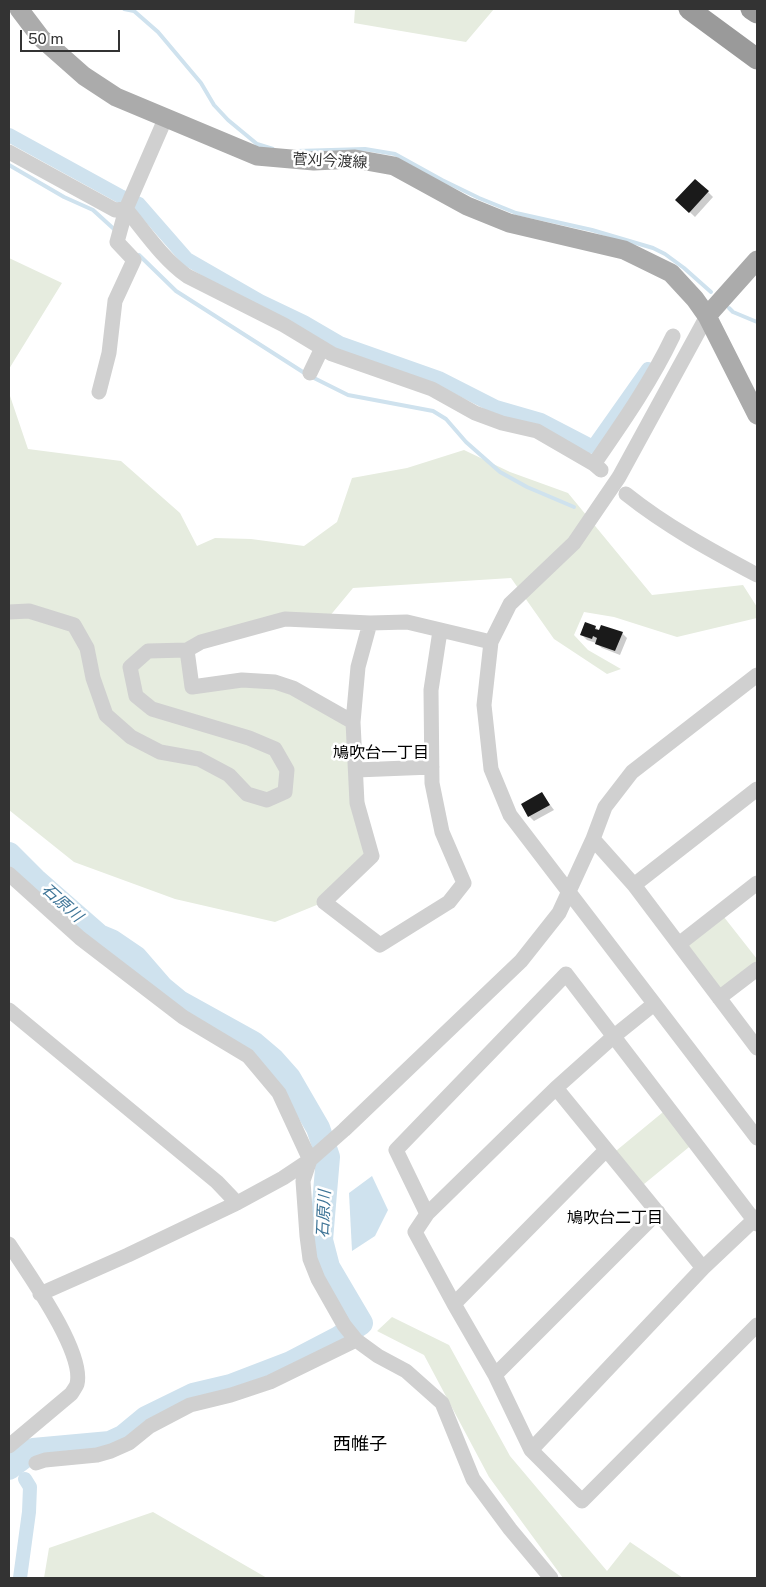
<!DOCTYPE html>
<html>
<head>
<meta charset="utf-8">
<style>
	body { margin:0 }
	#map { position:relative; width:766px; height:1587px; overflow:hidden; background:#fff; font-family:"Public Sans",sans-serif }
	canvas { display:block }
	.frame { position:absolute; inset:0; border:10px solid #333; pointer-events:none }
	.scale { position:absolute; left:20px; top:30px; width:100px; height:22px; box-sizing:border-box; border:2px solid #333; border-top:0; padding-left:6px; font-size:15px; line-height:18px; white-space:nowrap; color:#333; -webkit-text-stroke:4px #fff; paint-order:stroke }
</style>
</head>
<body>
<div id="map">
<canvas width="766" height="1587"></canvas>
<div class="frame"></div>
<div class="scale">50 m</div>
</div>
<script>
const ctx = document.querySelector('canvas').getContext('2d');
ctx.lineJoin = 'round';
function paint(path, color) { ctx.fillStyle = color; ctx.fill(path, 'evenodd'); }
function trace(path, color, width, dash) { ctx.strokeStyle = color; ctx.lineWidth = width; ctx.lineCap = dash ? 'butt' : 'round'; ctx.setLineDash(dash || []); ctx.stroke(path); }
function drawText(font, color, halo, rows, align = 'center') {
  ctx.font = font + ' "Public Sans","Noto Sans JP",sans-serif'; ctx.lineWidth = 5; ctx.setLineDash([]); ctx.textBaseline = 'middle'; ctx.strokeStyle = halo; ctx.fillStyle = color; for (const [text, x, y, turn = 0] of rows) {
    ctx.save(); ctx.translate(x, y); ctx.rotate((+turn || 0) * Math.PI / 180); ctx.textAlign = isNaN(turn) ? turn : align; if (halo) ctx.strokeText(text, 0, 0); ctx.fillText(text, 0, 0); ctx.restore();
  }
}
paint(new Path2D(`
	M355 9H494L466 42 354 23Z
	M9 258 62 283 9 369Z
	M9 393 28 449 121 461 180 513 197 546 215 538 251 539 304 546 337 522 352 478 407 468 464 450 510 472 568 493 652 595 743 585 757 607V618L677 637 614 617 584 612 574 635 588 650 621 669 607 674 554 639 511 578 353 588 329 617 285 616 185 650 192 687 275 682 353 722 372 856 324 902 275 922 175 899 74 862 9 810Z
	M720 912 757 959V969L719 998 679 944Z
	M668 1108 694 1143 638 1189 611 1155Z
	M392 1317 449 1345 510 1456 607 1571 630 1542 683 1578H563L489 1477 424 1355 377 1331Z
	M153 1512 267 1578H44L49 1548Z`), '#e6ecdf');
paint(new Path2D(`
	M372 1176 388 1210 375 1236 352 1251 349 1193Z`), '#cfe2ee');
paint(new Path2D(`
	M696 180 713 197 695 217 677 200Z
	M595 627 600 631 622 633 627 638 620 655 602 648 596 643 587 640 582 635Z
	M542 794 554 810 534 821 529 816Z`), '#0003');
trace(new Path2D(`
	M124 9 134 11 158 32 201 83 214 105 228 120 257 144 273 149
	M297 151 365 149 395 154 442 180 479 198 516 213 592 230 653 248 665 254 684 268 711 292
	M9 165 64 197 93 210 115 230
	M139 255 176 291 306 374
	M729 308 733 312 757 322
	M312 377 348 395 433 411 446 419 466 442 500 472 527 487 574 507`), '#cfe2ee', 4);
trace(new Path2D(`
	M9 135 120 196 139 204 187 259 260 301 304 322 340 343 439 378 496 407 541 420 593 447 648 369
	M24 1458V1457
	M20 1578 29 1512 30 1487 25 1479`), '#cfe2ee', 14);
trace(new Path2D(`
	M9 854 35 880 99 936 111 941 136 958 162 988 179 1002 253 1043 273 1060 289 1078 318 1128 328 1157 321 1240 328 1267 361 1323 339 1338 291 1363 231 1386 193 1395 146 1418 123 1437 110 1443 33 1450 9 1468`), '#cfe2ee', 24);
paint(new Path2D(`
	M695 179 709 191 689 213 675 200Z
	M585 622 596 626 595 629 599 630 601 625 623 632 615 651 595 644 597 638 593 636 592 639 580 635Z
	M542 792 550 805 528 817 521 804Z`), '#1a1a1a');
trace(new Path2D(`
	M9 152 115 210 126 209C145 232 163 259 187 276L284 325 332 354 432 389 475 413 502 423 537 431 594 464 601 470
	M707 316 619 477 574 543 510 604 491 642 484 705 491 769 510 815 757 1138
	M310 373 322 348
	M99 392 109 353 115 301 134 260 117 242 126 209 166 117
	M594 464C623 422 651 382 673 336
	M626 494C666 526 712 551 757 575
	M9 612 29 611 74 625 87 648 93 678 106 715 131 737 160 752 199 759 229 775 247 794 267 800 285 792 287 770 275 749 249 738 152 709 136 696 130 667 148 651 187 650
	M370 623 358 667 353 722 357 803 372 856 324 902 380 945 449 902 464 883 442 832 432 783 431 690 440 631
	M353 722 293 688 275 682 242 680 192 687 187 650 201 642 285 619 370 623 407 622 491 642
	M356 770 432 767
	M593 839 634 885 757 1048
	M9 874 80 938 183 1017 248 1056 279 1093 310 1160 303 1181 307 1236 310 1259 318 1279 344 1325 356 1340 378 1356 406 1371 442 1403 473 1479 510 1529 551 1578
	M634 885 757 789
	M679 944 757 883
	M719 998 757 969
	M654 1004 613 1037 556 1088 427 1214 415 1232 454 1304 495 1375 531 1450 582 1501 757 1325
	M9 1010 217 1182 237 1203
	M556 1088 703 1268
	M427 1214 396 1150 566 974 757 1224
	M9 1244C27 1272 85 1352 77 1384 76 1387 73 1391 71 1394L9 1446
	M40 1294 128 1255 237 1203 283 1178 310 1160 344 1130 521 961 559 913 593 839 605 807 632 772 757 675
	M454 1304 606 1150
	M495 1375 658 1212
	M531 1450 703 1268 757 1217
	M36 1463 45 1460 97 1455 111 1451 129 1443 150 1426 190 1405 231 1395 270 1382 356 1340`), '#d0d0d0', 15);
trace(new Path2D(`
	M19 9 41 38 84 76 116 97 257 156 314 161 355 159 394 166 467 206 509 223 624 250 671 273 695 299 707 316 757 415
	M707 316 757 260`), '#ababab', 19);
trace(new Path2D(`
	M689 9 757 59
	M751 9 757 13`), '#9a9a9a', 21);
drawText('15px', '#333', '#fff', [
	["菅刈今渡線",330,161,3]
]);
drawText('16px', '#000', '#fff', [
	["鳩吹台一丁目",381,753],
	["鳩吹台二丁目",615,1218]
]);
drawText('italic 16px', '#3f7597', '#fff', [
	["石原川",62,903,42],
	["石原川",324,1214,-87]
]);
drawText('18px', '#000', '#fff', [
	["西帷子",360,1444]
]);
</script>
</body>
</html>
